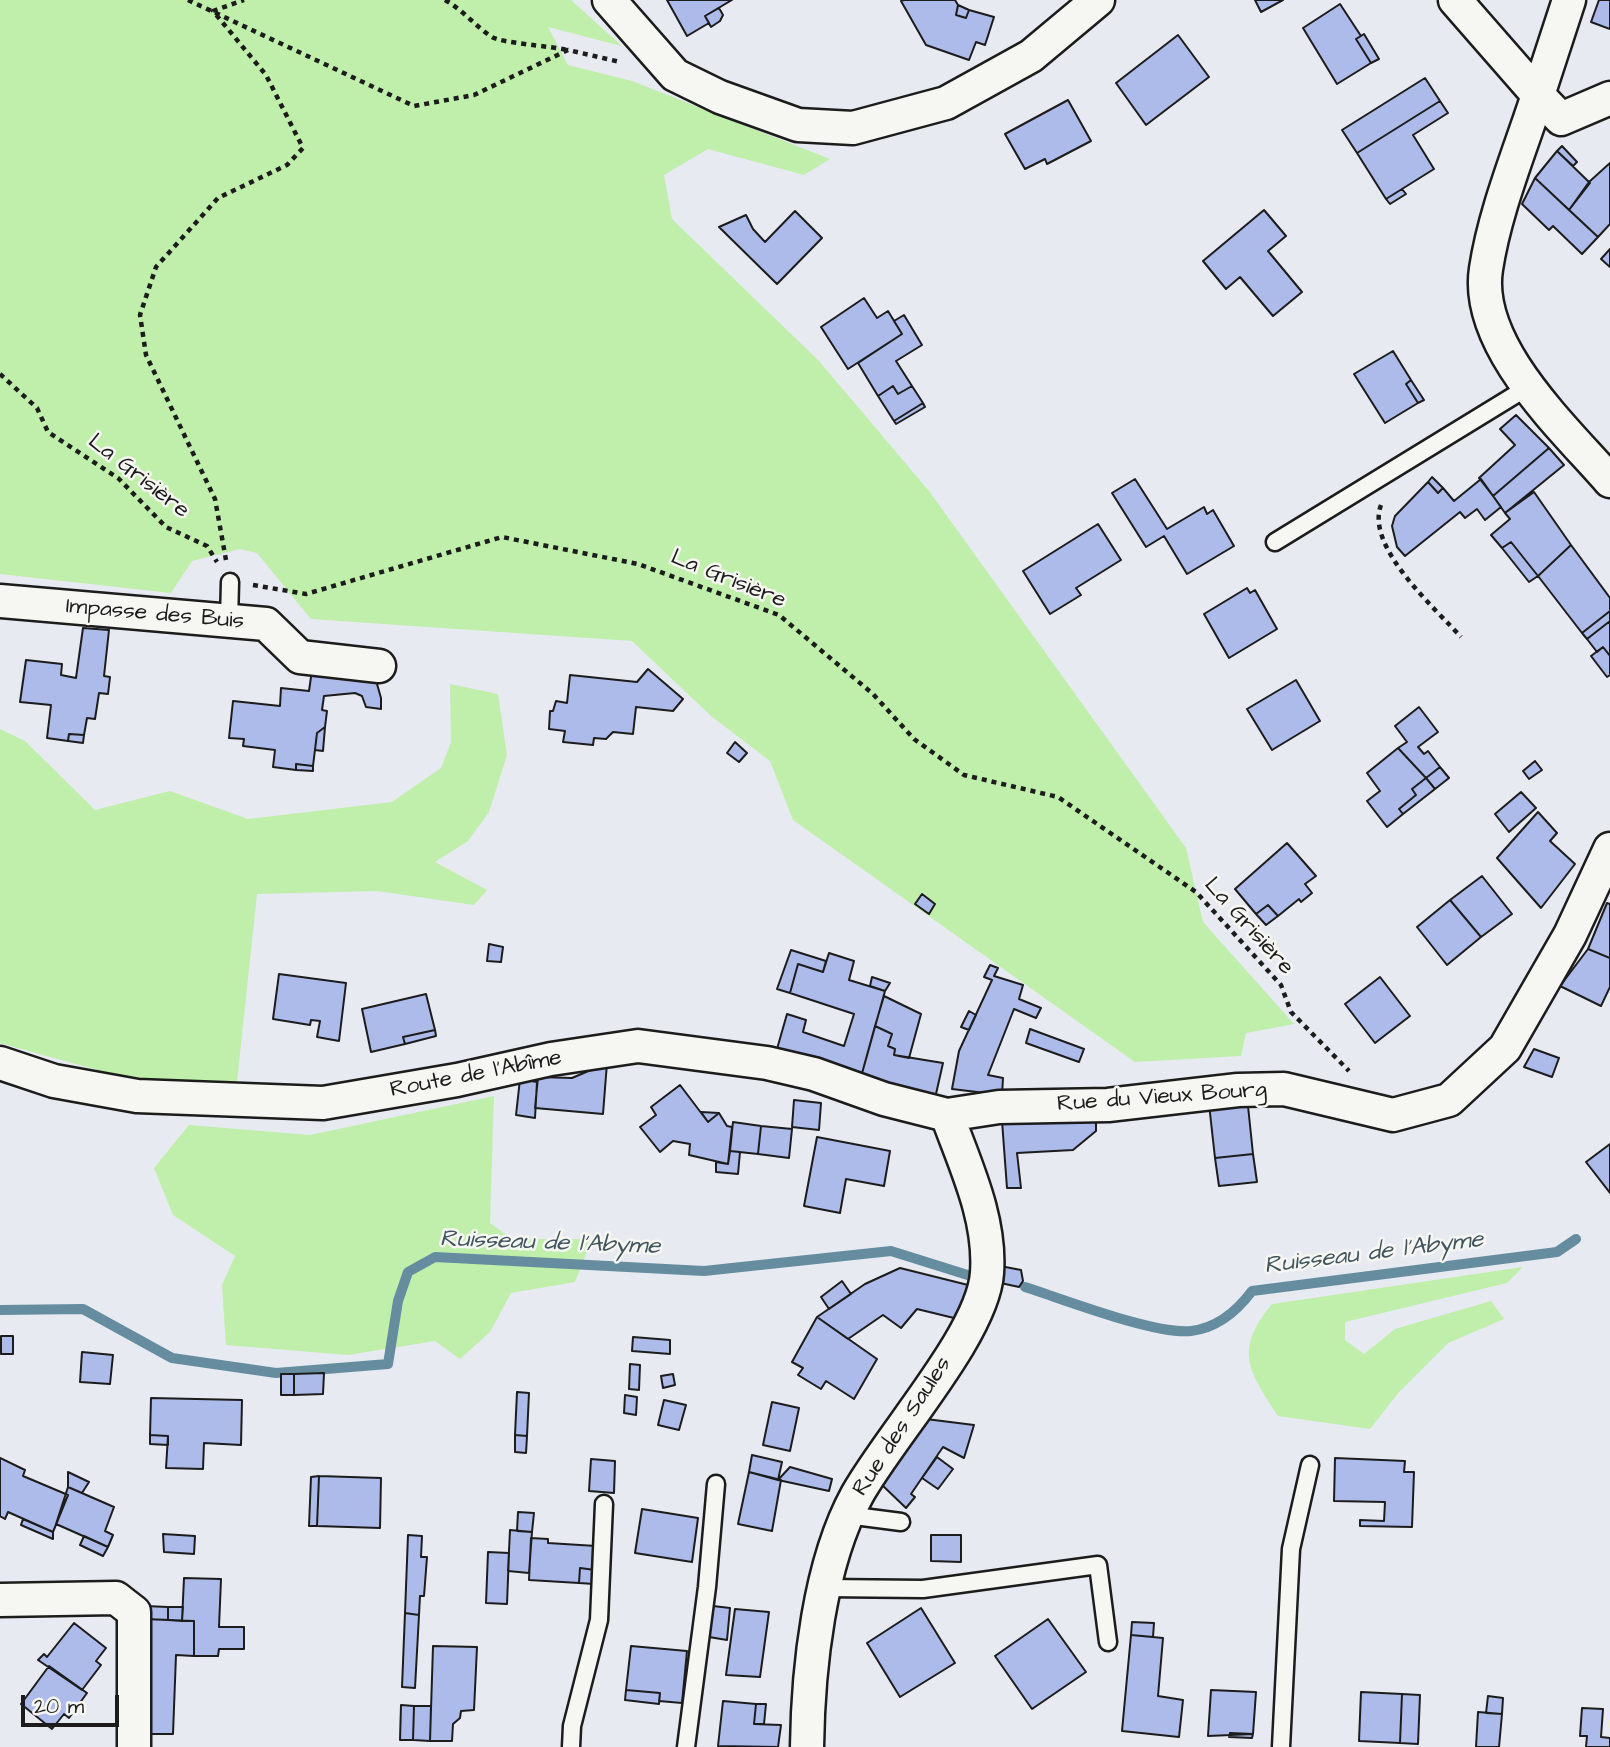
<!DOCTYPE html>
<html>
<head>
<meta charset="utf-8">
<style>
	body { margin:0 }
	#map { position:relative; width:1610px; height:1747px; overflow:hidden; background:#e7eaf1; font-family:"Architects Daughter",sans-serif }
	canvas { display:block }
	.scale { position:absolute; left:21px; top:1695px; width:98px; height:32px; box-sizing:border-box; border:4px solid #1c1c1c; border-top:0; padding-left:9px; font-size:21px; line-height:24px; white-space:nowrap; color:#1c1c1c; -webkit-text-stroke:5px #f6f6f2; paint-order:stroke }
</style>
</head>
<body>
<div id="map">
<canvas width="1610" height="1747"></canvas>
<div class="scale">20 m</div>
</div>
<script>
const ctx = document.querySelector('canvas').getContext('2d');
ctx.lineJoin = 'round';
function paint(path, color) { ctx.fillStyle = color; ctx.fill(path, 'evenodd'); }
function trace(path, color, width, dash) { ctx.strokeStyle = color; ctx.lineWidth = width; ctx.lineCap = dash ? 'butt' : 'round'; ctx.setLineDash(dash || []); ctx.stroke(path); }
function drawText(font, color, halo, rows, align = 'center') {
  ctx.font = font + ' "Architects Daughter",sans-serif'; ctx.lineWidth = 5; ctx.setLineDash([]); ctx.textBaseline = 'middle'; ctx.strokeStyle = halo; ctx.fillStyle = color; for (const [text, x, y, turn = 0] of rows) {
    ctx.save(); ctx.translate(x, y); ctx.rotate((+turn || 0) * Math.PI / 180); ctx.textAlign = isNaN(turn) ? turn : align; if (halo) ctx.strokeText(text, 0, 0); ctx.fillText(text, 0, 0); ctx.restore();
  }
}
paint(new Path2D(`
	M0 0H571L622 46 548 27 568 65 632 81 830 159 804 175 708 149 664 175 672 219 819 361 929 491 1186 848 1203 922 1294 1024 1246 1033 1241 1056 1135 1062 793 820 770 761 711 716 632 641 311 619 257 553 240 549 192 561 171 593 0 574Z
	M450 684 498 694 507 755 489 812 468 841 435 862 487 890 474 905 377 891 257 894 237 1082 137 1081 0 1043V729L25 741 95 810 170 791 248 819 392 802 441 768 451 742Z
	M494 1096 490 1223 512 1239H592L575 1282 511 1293 490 1332 460 1359 435 1341 348 1355 226 1345 222 1285 235 1256 173 1215 154 1168 189 1125 310 1135Z
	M1523 1267 1507 1283 1345 1322V1340L1364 1354 1395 1329 1491 1301 1504 1319 1448 1343 1399 1392 1370 1429 1278 1416C1248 1370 1234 1350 1272 1304Z`), '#c0eeab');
trace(new Path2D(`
	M1025 1287C1063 1299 1155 1335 1191 1331 1217 1328 1237 1311 1252 1291L1557 1252 1576 1239
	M0 1310 83 1309 172 1358 276 1373 388 1364 398 1301 408 1272 435 1257 704 1271 891 1251 974 1277`), '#658d9f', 10);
const building = new Path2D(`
	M667 0H732L705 16 709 23 687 36Z
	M904 0H955L958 5 956 15 966 18 969 10 994 17 985 45 976 42 969 60 926 45 901 1Z
	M1255 0H1283L1261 12Z
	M1599 0H1610V29L1591 22Z
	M1340 4 1361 36 1356 39 1371 63 1337 84 1303 28Z
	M958 5 969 10 966 18 956 15Z
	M719 8 723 15 720 21 711 27 705 16Z
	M1364 34 1379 59 1371 63 1356 39Z
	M1178 35 1209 77 1146 125 1116 83Z
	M1425 78 1440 101 1357 153 1342 130Z
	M1068 100 1091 141 1047 164 1045 159 1025 169 1005 134Z
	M1440 101 1448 113 1413 135 1434 169 1386 199 1357 153Z
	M1562 146 1577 162 1573 166 1557 151Z
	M1557 151 1590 183 1569 210 1535 178Z
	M1610 163V224L1598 237 1569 210 1589 182Z
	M1535 178 1598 237 1582 254 1553 226 1549 230 1522 204Z
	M1402 189 1406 194 1390 204 1386 199Z
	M1264 210 1286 236 1268 251 1302 292 1273 316 1240 277 1226 289 1203 261Z
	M795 211 822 238 777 284 719 227 746 215 753 229 765 242Z
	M1610 249V267L1601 259Z
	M864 298 877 318 888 311 902 334 848 369 821 327Z
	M904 315 922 345 896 361 912 386 898 394 893 386 878 396 858 363 902 334 894 321Z
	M1393 351 1411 380 1406 384 1418 403 1385 423 1354 374Z
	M1411 380 1424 400 1418 403 1406 384Z
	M893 386 898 394 912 386 923 403 894 421 878 396Z
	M923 403 925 407 896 424 894 421Z
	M1516 415 1549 448 1493 496 1479 478 1515 445 1500 429Z
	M1549 448 1564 465 1505 513 1493 496Z
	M1432 477 1443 488 1438 493 1428 482Z
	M1135 479 1167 529 1204 507 1207 514 1213 510 1234 546 1187 574 1164 536 1146 547 1112 493Z
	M1481 479 1501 507 1485 520 1477 509 1465 518 1460 512 1405 556 1397 547 1392 526 1395 516 1428 482 1438 493 1443 488 1454 501Z
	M1534 492 1571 545 1538 576 1511 542 1502 548 1491 535 1510 519 1505 513Z
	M1098 524 1121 560 1076 588 1081 595 1050 614 1023 571Z
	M1511 542 1538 576 1529 582 1502 548Z
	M1571 545 1610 598V611L1582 633 1538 576Z
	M1247 588 1250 593 1255 590 1277 629 1229 658 1204 614Z
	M1610 611V621L1587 639 1582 633Z
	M1610 621V656L1603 647 1597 652 1587 639Z
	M83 628 109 630 104 676 110 677 108 694 99 693 95 719 87 718 84 735 69 734 68 741 47 738 51 705 20 702 26 660 62 664 61 675 76 678Z
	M1603 647 1610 656V675L1607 677 1591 656Z
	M648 669 683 699 673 711 636 707 633 734 613 732 606 739 594 738 593 745 563 742 565 731 549 729 550 711H553L556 701 567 703 570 675 637 682Z
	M312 670 375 677 381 698V709L366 707 362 696 355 693 324 696 322 710 327 711 325 727 317 733 313 766 296 764V770L273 767 275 750 243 746 244 739 229 738 233 701 280 706 281 688 309 691Z
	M1296 680 1320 721 1272 750 1247 709Z
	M1419 707 1438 732 1418 747 1424 754 1428 751 1440 767 1426 778 1398 748 1407 742 1395 726Z
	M325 727 323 751 315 750 317 733Z
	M69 734 84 735 83 743 68 741Z
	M735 742 747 753 739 762 727 753Z
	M1398 748 1426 778 1412 789 1416 795 1399 809 1403 814 1387 827 1367 801 1380 791 1367 773Z
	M1535 761 1542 770 1529 779 1523 771Z
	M296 764 313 766V771L296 770Z
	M1440 767 1449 778 1435 789 1426 778Z
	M1426 778 1435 789 1403 814 1399 809 1416 795 1412 789Z
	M1521 792 1536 808 1509 832 1495 814Z
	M1538 812 1557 833 1550 841 1575 864 1541 908 1497 858Z
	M1287 843 1316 876 1305 884 1312 893 1301 902 1299 899 1278 916 1268 905 1256 914 1235 889Z
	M1482 876 1512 914 1481 937 1450 900Z
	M922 894 935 904 929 914 915 904Z
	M1450 900 1481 937 1447 965 1417 927Z
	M1607 903 1610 904V958L1588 949Z
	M1268 905 1278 916 1266 925 1256 914Z
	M489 944 503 947 501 962 487 961Z
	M1588 949 1610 958V987L1601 1006 1560 986Z
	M791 950 826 961 823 972 798 964 790 993 777 989Z
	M829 953 854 961 849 980 885 991 861 1077 777 1049 787 1014 806 1020 803 1032 844 1046 854 1014 790 993 798 964 823 972Z
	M990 965 998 968 994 976 1023 985 1019 999 1041 1008 1036 1018 1014 1009 988 1075 1003 1078 1002 1095 952 1089 959 1051 992 980 984 977Z
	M279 974 346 983 339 1041 317 1037 320 1021 311 1020 310 1025 273 1019Z
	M872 977 890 983 885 991 870 986Z
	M1380 977 1410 1016 1375 1043 1345 1004Z
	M426 994 435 1030 403 1037 405 1044 371 1052 362 1009Z
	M884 996 921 1014 909 1058 894 1055 895 1049 888 1046 892 1034 875 1026Z
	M969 1011 976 1015 969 1030 961 1027Z
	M875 1026 892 1034 888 1046 895 1049 894 1055 943 1063 936 1094 895 1090 861 1077Z
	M1030 1029 1084 1049 1079 1062 1026 1043Z
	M435 1030 436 1036 405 1044 403 1037Z
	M1534 1049 1559 1058 1552 1077 1524 1067Z
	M607 1063 603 1114 535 1108 538 1077 572 1078Z
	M520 1079 537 1082 535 1118 516 1115Z
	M680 1085 708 1122 719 1113 727 1126 732 1127 728 1164 689 1155 690 1144 673 1141 660 1152 640 1127 656 1115 651 1107Z
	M794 1100 821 1103 819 1130 792 1127Z
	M1209 1104 1248 1106 1253 1154 1215 1158Z
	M701 1112 719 1113 708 1122Z
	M1096 1117V1131L1073 1150 1017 1153 1021 1188H1007L1002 1121Z
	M733 1122 761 1126 758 1154 730 1151Z
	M761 1126 792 1129 789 1158 758 1154Z
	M817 1137 890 1151 884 1186 846 1179 840 1213 804 1206Z
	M1610 1144V1193L1586 1162Z
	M730 1151 740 1152 738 1174 716 1172V1162L728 1164Z
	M1253 1154 1257 1182 1219 1186 1215 1158Z
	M1000 1266 1021 1270 1023 1281 1019 1287 996 1282Z
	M900 1268 972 1286 958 1319 917 1309 901 1328 883 1315 848 1339 817 1317 865 1284Z
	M842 1281 851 1294 829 1309 821 1297Z
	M817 1317 877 1359 854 1399 826 1381 821 1389 798 1375 803 1368 792 1362Z
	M1 1336H13V1354H1Z
	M633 1337 670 1340V1354L632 1351Z
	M82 1352 113 1355 110 1384 80 1382Z
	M630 1364 640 1365 639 1390 629 1389Z
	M324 1373 323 1394 294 1395V1374Z
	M281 1374H294V1395H281Z
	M673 1374 675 1385 663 1388 661 1376Z
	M517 1392 529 1393 527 1436 515 1435Z
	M625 1395 637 1397 636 1415 624 1413Z
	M151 1398 242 1400 241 1445 204 1443 203 1469 166 1468 168 1436 150 1435Z
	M664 1400 686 1405 679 1430 658 1425Z
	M772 1402 799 1408 790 1451 763 1445Z
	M926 1419 974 1425 964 1458 943 1447 911 1494 915 1497 906 1508 881 1484Z
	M150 1435 168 1436V1445L150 1444Z
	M515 1435 527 1436 526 1453 515 1452Z
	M752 1455 782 1462 778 1480 749 1472Z
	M937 1457 953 1469 938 1489 922 1478Z
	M0 1458 25 1470 23 1476 68 1495 53 1532 8 1512 5 1519 0 1516Z
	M1335 1458 1405 1461 1404 1472H1414L1412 1527 1360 1526V1520L1384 1521 1385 1502 1334 1501Z
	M591 1459 615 1461 614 1493 589 1491Z
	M790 1467 832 1479 829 1491 778 1480Z
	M68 1472 89 1482 82 1493 68 1487Z
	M749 1472 781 1480 772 1531 738 1524Z
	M319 1476 317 1526H309L311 1477Z
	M319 1476 381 1478 380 1528 317 1526Z
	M68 1487 114 1507 105 1531 113 1535 108 1547 56 1524Z
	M642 1509 698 1518 692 1562 635 1553Z
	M518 1512 534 1513 532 1532 517 1531Z
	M23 1519 53 1532V1539L21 1525Z
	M510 1530 532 1532 529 1573 508 1571Z
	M163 1534 195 1536 194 1554 164 1552Z
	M408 1535 422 1536 421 1557H427L424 1596H420L419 1615 405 1613Z
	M931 1535H961V1562L931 1561Z
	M84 1536 108 1547 103 1556 80 1545Z
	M531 1538 548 1539V1543L596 1546 595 1570 580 1568 579 1583 529 1580Z
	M488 1552 509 1553 507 1604 486 1603Z
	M580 1568 595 1570 594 1584 579 1583Z
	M184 1578 221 1579 219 1627H244V1649H219L218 1656H194V1621H182Z
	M145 1606 168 1607V1620L145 1619Z
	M713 1606 730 1608 727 1640 709 1637Z
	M168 1607H183L182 1621 168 1620Z
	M921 1608 955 1663 900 1697 867 1643Z
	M735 1609 769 1612 760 1677 726 1675Z
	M405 1613 419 1615 415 1688 402 1687Z
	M145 1619 194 1621V1656L176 1655 173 1734H145Z
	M1048 1619 1086 1672 1032 1709 995 1656Z
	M1132 1622 1154 1623 1153 1637 1131 1635Z
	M74 1623 106 1648 96 1661 101 1665 82 1690 38 1660 44 1654 47 1657Z
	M1131 1635 1163 1638 1158 1696 1183 1700 1179 1737 1122 1731Z
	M433 1646 477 1647 474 1710 461 1711 460 1718 453 1724 452 1741H430Z
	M631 1646 687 1651 682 1703 659 1701 660 1693 626 1690Z
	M49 1666 87 1693 69 1718 64 1714 52 1729 21 1704Z
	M626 1690 660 1693 659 1704 625 1700Z
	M1211 1690 1256 1692 1253 1734 1208 1736Z
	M1361 1692 1402 1694 1400 1743 1359 1741Z
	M1402 1694 1420 1695 1418 1744 1400 1743Z
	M1488 1696 1503 1698 1502 1714 1486 1713Z
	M723 1701 756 1704 754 1724 781 1725 778 1747 718 1746Z
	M756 1704H766L764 1724H754Z
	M401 1705 414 1706 413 1740H400Z
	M414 1706H431L430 1741 413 1740Z
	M1582 1708 1603 1709 1601 1737 1610 1738V1747H1586L1587 1736H1580Z
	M1478 1712 1502 1714 1499 1747H1476Z
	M1230 1733 1253 1734 1252 1738 1229 1737Z`);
paint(building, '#adbbeb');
trace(building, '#1c1c1c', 2);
const service = new Path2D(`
	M1275 542 1528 387
	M229 621 230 582
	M847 1515 901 1522
	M825 1588 923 1589 1098 1565 1108 1642
	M571 1747 572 1726 599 1620 604 1504
	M686 1747 707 1587 716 1484
	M1281 1747 1291 1549 1310 1465`);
const minor = new Path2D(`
	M609 0 675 75 720 97 798 125 853 128 946 103 1031 56 1098 0
	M1455 0 1538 95
	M1538 95 1569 0
	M1610 98 1561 119 1538 95C1520 151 1495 210 1486 269 1474 346 1564 428 1610 481
	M0 601 266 624 300 657 379 666
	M0 1063 54 1081 137 1096 323 1103 457 1080 551 1059 638 1046 767 1063 814 1074 884 1099 947 1115 999 1107 1108 1105 1238 1090 1284 1089 1393 1115 1449 1100 1505 1048 1570 935 1610 849
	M0 1600 116 1598 134 1612V1747
	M807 1747C808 1669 819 1564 857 1495 889 1437 983 1334 987 1273 991 1218 965 1165 947 1115`);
trace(service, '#1c1c1c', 21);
trace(minor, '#1c1c1c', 37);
trace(new Path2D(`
	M188 0 414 106 474 95 568 50 620 62
	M445 0C463 10 475 26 492 37 501 43 551 46 567 50
	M0 374 37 408 48 432 118 478 166 527 207 546 217 562
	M1381 505C1365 547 1435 608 1461 637
	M226 560 215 499 146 355 140 315 156 267 218 198 287 165 303 148 266 75 213 11 244 0
	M253 585 306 594 502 537 638 564 779 615 873 694 914 739 964 775 1058 797 1196 892 1281 985 1291 1012 1349 1071`), '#1c1c1c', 4.5, [5, 5]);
trace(service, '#f6f6f2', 16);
trace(minor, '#f6f6f2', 32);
drawText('23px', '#1c1c1c', '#f6f6f2', [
	["La Grisière",138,477,38],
	["La Grisière",728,580,22],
	["Impasse des Buis",155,615,5],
	["La Grisière",1248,927,48],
	["Route de l'Abîme",476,1075,-11],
	["Rue du Vieux Bourg",1162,1098,-4],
	["Rue des Saules",903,1427,-57]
]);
drawText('italic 24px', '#40555e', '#f6f6f2', [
	["Ruisseau de l'Abyme",550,1244,2],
	["Ruisseau de l'Abyme",1374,1254,-7]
]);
</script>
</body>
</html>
